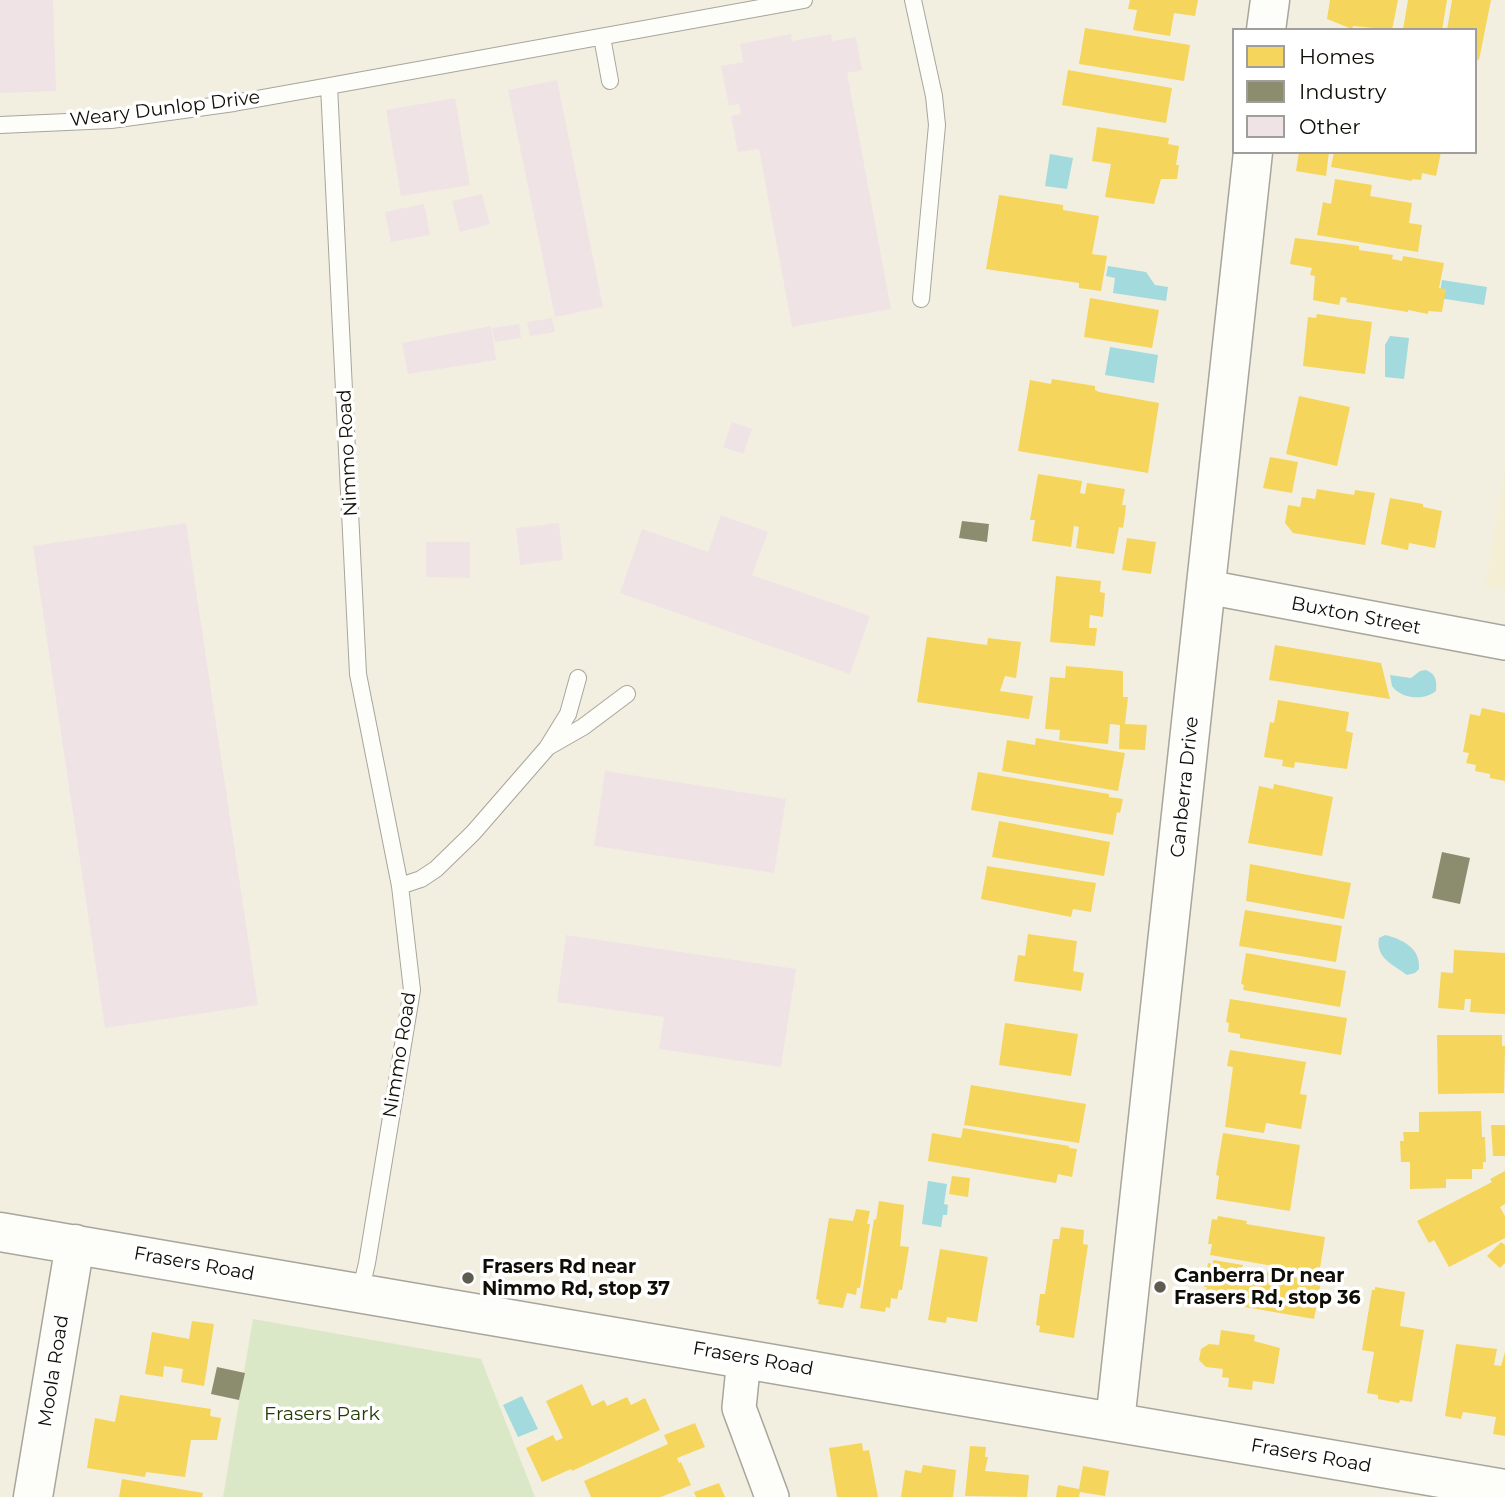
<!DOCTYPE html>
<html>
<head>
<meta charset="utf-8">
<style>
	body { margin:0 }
	#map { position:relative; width:1505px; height:1497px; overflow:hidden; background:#f2efe1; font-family:Montserrat,sans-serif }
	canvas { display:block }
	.legend { position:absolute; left:1232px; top:28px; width:245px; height:126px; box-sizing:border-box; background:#fff; border:2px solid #9f9e9b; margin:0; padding:9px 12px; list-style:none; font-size:21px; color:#0f0d05 }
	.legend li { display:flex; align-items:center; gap:14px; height:35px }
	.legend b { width:35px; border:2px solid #9f9e9b }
</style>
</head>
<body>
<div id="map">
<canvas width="1505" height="1497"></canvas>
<ul class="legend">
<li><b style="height:19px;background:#f6d55c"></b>Homes</li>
<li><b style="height:19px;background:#8c8c6e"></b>Industry</li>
<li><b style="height:19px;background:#efe3e5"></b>Other</li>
</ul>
</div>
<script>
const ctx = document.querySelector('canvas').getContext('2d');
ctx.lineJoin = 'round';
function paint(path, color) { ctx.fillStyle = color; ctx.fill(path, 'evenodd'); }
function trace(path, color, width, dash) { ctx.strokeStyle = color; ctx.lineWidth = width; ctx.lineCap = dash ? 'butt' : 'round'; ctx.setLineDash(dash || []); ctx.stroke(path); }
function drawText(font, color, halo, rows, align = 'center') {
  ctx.font = font + ' Montserrat,sans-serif'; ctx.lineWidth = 7; ctx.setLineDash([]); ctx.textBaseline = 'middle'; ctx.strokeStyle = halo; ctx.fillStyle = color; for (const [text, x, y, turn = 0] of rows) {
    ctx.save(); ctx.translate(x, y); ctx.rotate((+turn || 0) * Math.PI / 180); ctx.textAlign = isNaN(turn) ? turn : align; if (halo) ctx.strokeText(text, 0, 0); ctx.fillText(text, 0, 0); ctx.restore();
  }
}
paint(new Path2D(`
	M1505 470V589L1485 587Z`), '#f4eed5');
paint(new Path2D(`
	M253 1319 481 1359 535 1497H223Z`), '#dbe8c8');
paint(new Path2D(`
	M1050 154 1073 158 1067 189 1045 186Z
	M1108 266 1146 272 1155 285 1168 287 1166 301 1113 293 1115 278 1106 276Z
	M1442 280 1487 287 1484 305 1439 298Z
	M1390 336 1409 338 1404 379 1385 377V345Z
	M1110 347 1158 355 1154 383 1105 375Z
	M1426 670C1436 674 1437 681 1436 691 1424 701 1401 699 1392 686L1390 675 1411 678 1420 671Z
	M1385 935C1402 939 1421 948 1419 969L1415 973 1407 975C1394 965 1375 958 1379 938Z
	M928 1181 947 1184 944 1204 948 1205 947 1215H943L941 1227 922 1224Z
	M522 1396 538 1429 518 1437 503 1405Z`), '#a2dade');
paint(new Path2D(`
	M1130 0H1198L1195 16 1174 13 1170 36 1133 30 1137 10 1128 9Z
	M1330 0H1398L1392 30 1353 26 1352 29 1327 19Z
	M1408 0H1447L1442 30H1403Z
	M1452 0H1491L1479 60 1475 59V30H1447Z
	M1085 28 1190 45 1184 81 1079 64Z
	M1068 70 1172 88 1166 123 1062 105Z
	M1097 127 1169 138 1168 144 1179 146 1176 165H1179L1177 179H1161L1154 204 1105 197 1111 164 1092 161Z
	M1299 152H1329L1326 176 1296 171Z
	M1334 152H1441L1436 176 1422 173 1421 180 1412 179V181L1331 167Z
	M1335 179 1372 185 1370 196 1412 203 1409 223 1422 225 1418 252 1317 235 1323 202 1331 204Z
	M999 195 1063 205V210L1099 216 1092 254 1107 256 1101 291 1079 288V283L986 269Z
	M1295 238 1359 246V250L1393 255 1392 259 1402 261 1403 256 1444 263 1439 288 1446 289 1442 312 1428 311V314L1408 310V312L1346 302 1347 298 1341 297 1339 305 1313 300 1315 276 1310 275 1312 268 1290 264Z
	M1090 298 1159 310 1152 348 1084 337Z
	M1317 314 1372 322 1365 374 1303 366 1308 317 1316 318Z
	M1052 379 1095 386V390L1099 392 1159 403 1148 473 1018 451 1030 380 1051 384Z
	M1299 396 1350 407 1337 466 1286 454Z
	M1270 457 1298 462 1292 493 1263 488Z
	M1038 474 1082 481 1080 493 1085 494 1087 483 1125 489 1122 505H1126L1125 515 1123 528 1119 527 1114 554 1076 548 1079 527 1074 526 1071 547 1032 541 1035 520H1030Z
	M1317 489 1354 495 1355 490 1375 493 1365 545 1293 533 1285 523 1288 505 1300 507 1302 497 1315 499Z
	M1390 498 1423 504V507L1442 511 1435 548 1409 543 1408 550 1381 544Z
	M1127 538 1156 542 1151 574 1122 570Z
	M1056 576 1101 581 1100 592 1105 593 1103 617 1090 615 1089 628H1097L1095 646 1050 642Z
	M927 637 987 645 988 638 1021 642 1016 678 1005 676 1000 691 1033 696 1029 719 917 702Z
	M1275 645 1381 663 1390 699 1269 680Z
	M1066 666 1123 671V697H1128L1125 724 1147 725 1145 750 1119 749 1120 725 1110 724 1108 744 1059 740 1060 730 1045 729 1050 677 1065 678Z
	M1278 700 1349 712 1346 731 1353 733 1347 769 1295 762 1294 768 1282 766 1283 760 1264 757 1270 722 1274 723Z
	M1482 708 1505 713V781L1490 778V774L1475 771 1476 765 1466 763 1469 753 1463 752 1470 714 1480 716Z
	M1036 738 1125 753 1118 791 1002 771 1007 740 1035 745Z
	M978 772 1109 794V797L1123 799 1120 813 1117 812 1113 835 971 810Z
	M1274 784 1333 797 1322 856 1248 843 1259 786 1273 789Z
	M999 821 1110 842 1104 876 992 857Z
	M1250 864 1351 883 1344 919 1246 901Z
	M987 866 1096 883 1091 912 1073 909 1071 917 981 899Z
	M1245 910 1342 926 1336 962 1239 946Z
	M1028 934 1077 941 1073 971 1084 973 1081 991 1014 981 1018 955 1025 956Z
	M1454 950 1505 953V1014L1470 1012 1471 999H1465L1464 1010 1438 1008 1441 972 1453 973Z
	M1246 953 1346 971 1340 1007 1243 990 1244 985 1241 984Z
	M1230 999 1347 1018 1341 1055 1240 1038V1034L1228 1032 1229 1023 1226 1022Z
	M1005 1023 1078 1034 1071 1076 999 1065Z
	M1437 1035H1502V1046H1505L1504 1093 1438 1094Z
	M1230 1050 1306 1062 1300 1094 1307 1095 1301 1129 1266 1123 1264 1133 1225 1127 1233 1067 1227 1066Z
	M971 1085 1086 1104 1079 1143 964 1125Z
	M1481 1111 1482 1137H1485L1486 1162H1483V1169H1472V1179H1446V1188L1410 1189V1162H1401L1400 1141H1404L1403 1132H1419V1112Z
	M1491 1125H1505V1156H1493Z
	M963 1128 1069 1146V1148L1077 1149 1072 1177 1058 1174 1056 1183 928 1161 932 1133 961 1138Z
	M1223 1133 1300 1145 1290 1211 1216 1199 1219 1176 1216 1175Z
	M1505 1171V1204L1500 1207 1505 1216V1238L1449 1267 1434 1240 1429 1243 1417 1221 1492 1182 1490 1179Z
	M952 1176 970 1178 968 1197 949 1194Z
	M879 1201 904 1205 900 1246 909 1247 902 1290H899L897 1299 891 1298 890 1308 886 1307 885 1312 860 1308 874 1219 876 1220Z
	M856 1209 870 1211 867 1224H870L860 1288H857L856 1295 847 1293 843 1308 818 1304 819 1300 816 1299 829 1218 853 1221Z
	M1218 1216 1247 1221 1246 1224 1325 1237 1319 1274 1210 1255 1212 1244H1208L1212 1219 1217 1220Z
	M1061 1227 1084 1230 1083 1244 1088 1245 1074 1338 1039 1332 1040 1326 1036 1325 1040 1294H1045L1053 1239H1059Z
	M1501 1242 1505 1245V1263L1500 1268 1487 1256Z
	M940 1249 988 1257 977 1322 947 1317 946 1323 928 1320Z
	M1213 1260 1243 1265 1242 1268 1321 1282 1314 1319 1205 1300 1207 1287H1204L1208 1263 1213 1264Z
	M1375 1287 1405 1292 1400 1326 1424 1330 1412 1402 1400 1400 1399 1403 1378 1399V1395L1367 1393 1374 1352 1362 1350 1372 1290H1375Z
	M192 1321 214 1324 204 1386 181 1382 183 1369 164 1366 163 1377 145 1374 152 1332 189 1339Z
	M1221 1330 1255 1335 1254 1341 1280 1348 1274 1384 1253 1381 1252 1390 1228 1387 1229 1378 1222 1377 1223 1369 1206 1367 1199 1360 1201 1349 1209 1344 1219 1345Z
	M1456 1344 1497 1349 1494 1365 1501 1366 1505 1352V1436L1493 1434 1496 1417 1463 1412 1461 1419 1445 1416Z
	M582 1384 592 1406 604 1400 607 1406 627 1397 631 1405 645 1398 660 1430 572 1471 571 1469 542 1482 526 1448 553 1435 556 1441 563 1438 546 1401Z
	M120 1395 211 1409 210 1416 221 1418 217 1440H191L185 1477 146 1472 145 1477 87 1468 95 1418 115 1422Z
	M695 1423 705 1447 677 1458 679 1463 681 1462 691 1485 661 1497H591L584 1481 668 1444 664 1435Z
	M862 1443 863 1451 869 1450 878 1497H837L829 1448Z
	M970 1446 986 1447 985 1457H988L985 1471 1029 1475 1027 1497 965 1496Z
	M923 1465 956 1470 953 1497H901L905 1470 921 1473Z
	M1083 1466 1109 1471 1105 1496 1080 1492 1079 1497H1056L1058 1485 1079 1489Z
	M122 1479 203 1493 202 1497H119Z
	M719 1483 725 1497H696L694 1492Z`), '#f6d55c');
paint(new Path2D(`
	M962 521 989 524 987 542 959 538Z
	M1442 852 1470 858 1460 904 1432 898Z
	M217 1367 245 1373 239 1400 211 1394Z`), '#8c8c6e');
paint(new Path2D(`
	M0 0H53L56 91 0 93Z
	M791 34 792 41 831 34 832 41 856 37 862 70 847 73 891 309 792 327 759 149 738 152 731 116 741 114 739 104 729 106 721 66 743 62 740 44Z
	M557 80 603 307 555 317 508 90Z
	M455 98 470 185 401 196 386 110Z
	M482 194 490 224 460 232 452 201Z
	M424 204 430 235 391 242 385 212Z
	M552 318 555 332 530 336 527 322Z
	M519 324 521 338 495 342 492 328Z
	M491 326 496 360 408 374 402 343Z
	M732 422 752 429 743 454 723 447Z
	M721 515 768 532 752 575 870 616 850 674 620 593 642 529 708 552Z
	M186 523 258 1005 105 1028 33 546Z
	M559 523 563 560 520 565 516 528Z
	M426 542H470V578L426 577Z
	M605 771 786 799 774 873 594 846Z
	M566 935 796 969 781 1067 659 1049 664 1017 557 1002Z`), '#efe3e5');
const lane = new Path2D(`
	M913 0 934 96 937 125 921 299
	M602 37 610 81
	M0 125 111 120 234 103 329 86
	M548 747 583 727 627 694
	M400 886 421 879 436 869 473 833 547 748 568 714 578 678
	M360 1293 367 1263 412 990 400 886 358 674 329 86 804 0`);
const street = new Path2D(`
	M1207 587 1505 643
	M744 1358 739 1408 772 1497`);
const secondary = new Path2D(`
	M1266 30 1270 0
	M0 1232 1505 1489
	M1115 1422 1253 152
	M33 1497 75 1244`);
trace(lane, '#a8a59b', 18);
trace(street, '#a8a59b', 36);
trace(secondary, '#a8a59b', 41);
trace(lane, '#fdfdfa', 16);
trace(street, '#fdfdfa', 33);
trace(secondary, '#fdfdfa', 38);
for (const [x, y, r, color] of [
	[468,1278,7,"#5e5c52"],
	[1160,1287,7,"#5e5c52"]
]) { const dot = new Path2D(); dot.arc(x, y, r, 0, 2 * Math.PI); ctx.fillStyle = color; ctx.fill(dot); trace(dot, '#fff', 2.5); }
drawText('19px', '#0f0d05', '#fff', [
	["Weary Dunlop Drive",165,109,-7],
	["Nimmo Road",348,453,-93],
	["Buxton Street",1356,616,11],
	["Canberra Drive",1185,787,-84],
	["Nimmo Road",400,1055,-81],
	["Frasers Road",194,1264,10],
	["Frasers Road",753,1359,10],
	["Moola Road",54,1371,-81],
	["Frasers Road",1311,1456,10]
]);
drawText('bold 19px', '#0f0d05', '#fff', [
	["Frasers Rd near",482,1267],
	["Nimmo Rd, stop 37",482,1289],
	["Canberra Dr near",1174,1276],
	["Frasers Rd, stop 36",1174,1298]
], 'left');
drawText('19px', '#233d01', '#fff', [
	["Frasers Park",322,1414]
]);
</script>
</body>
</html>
